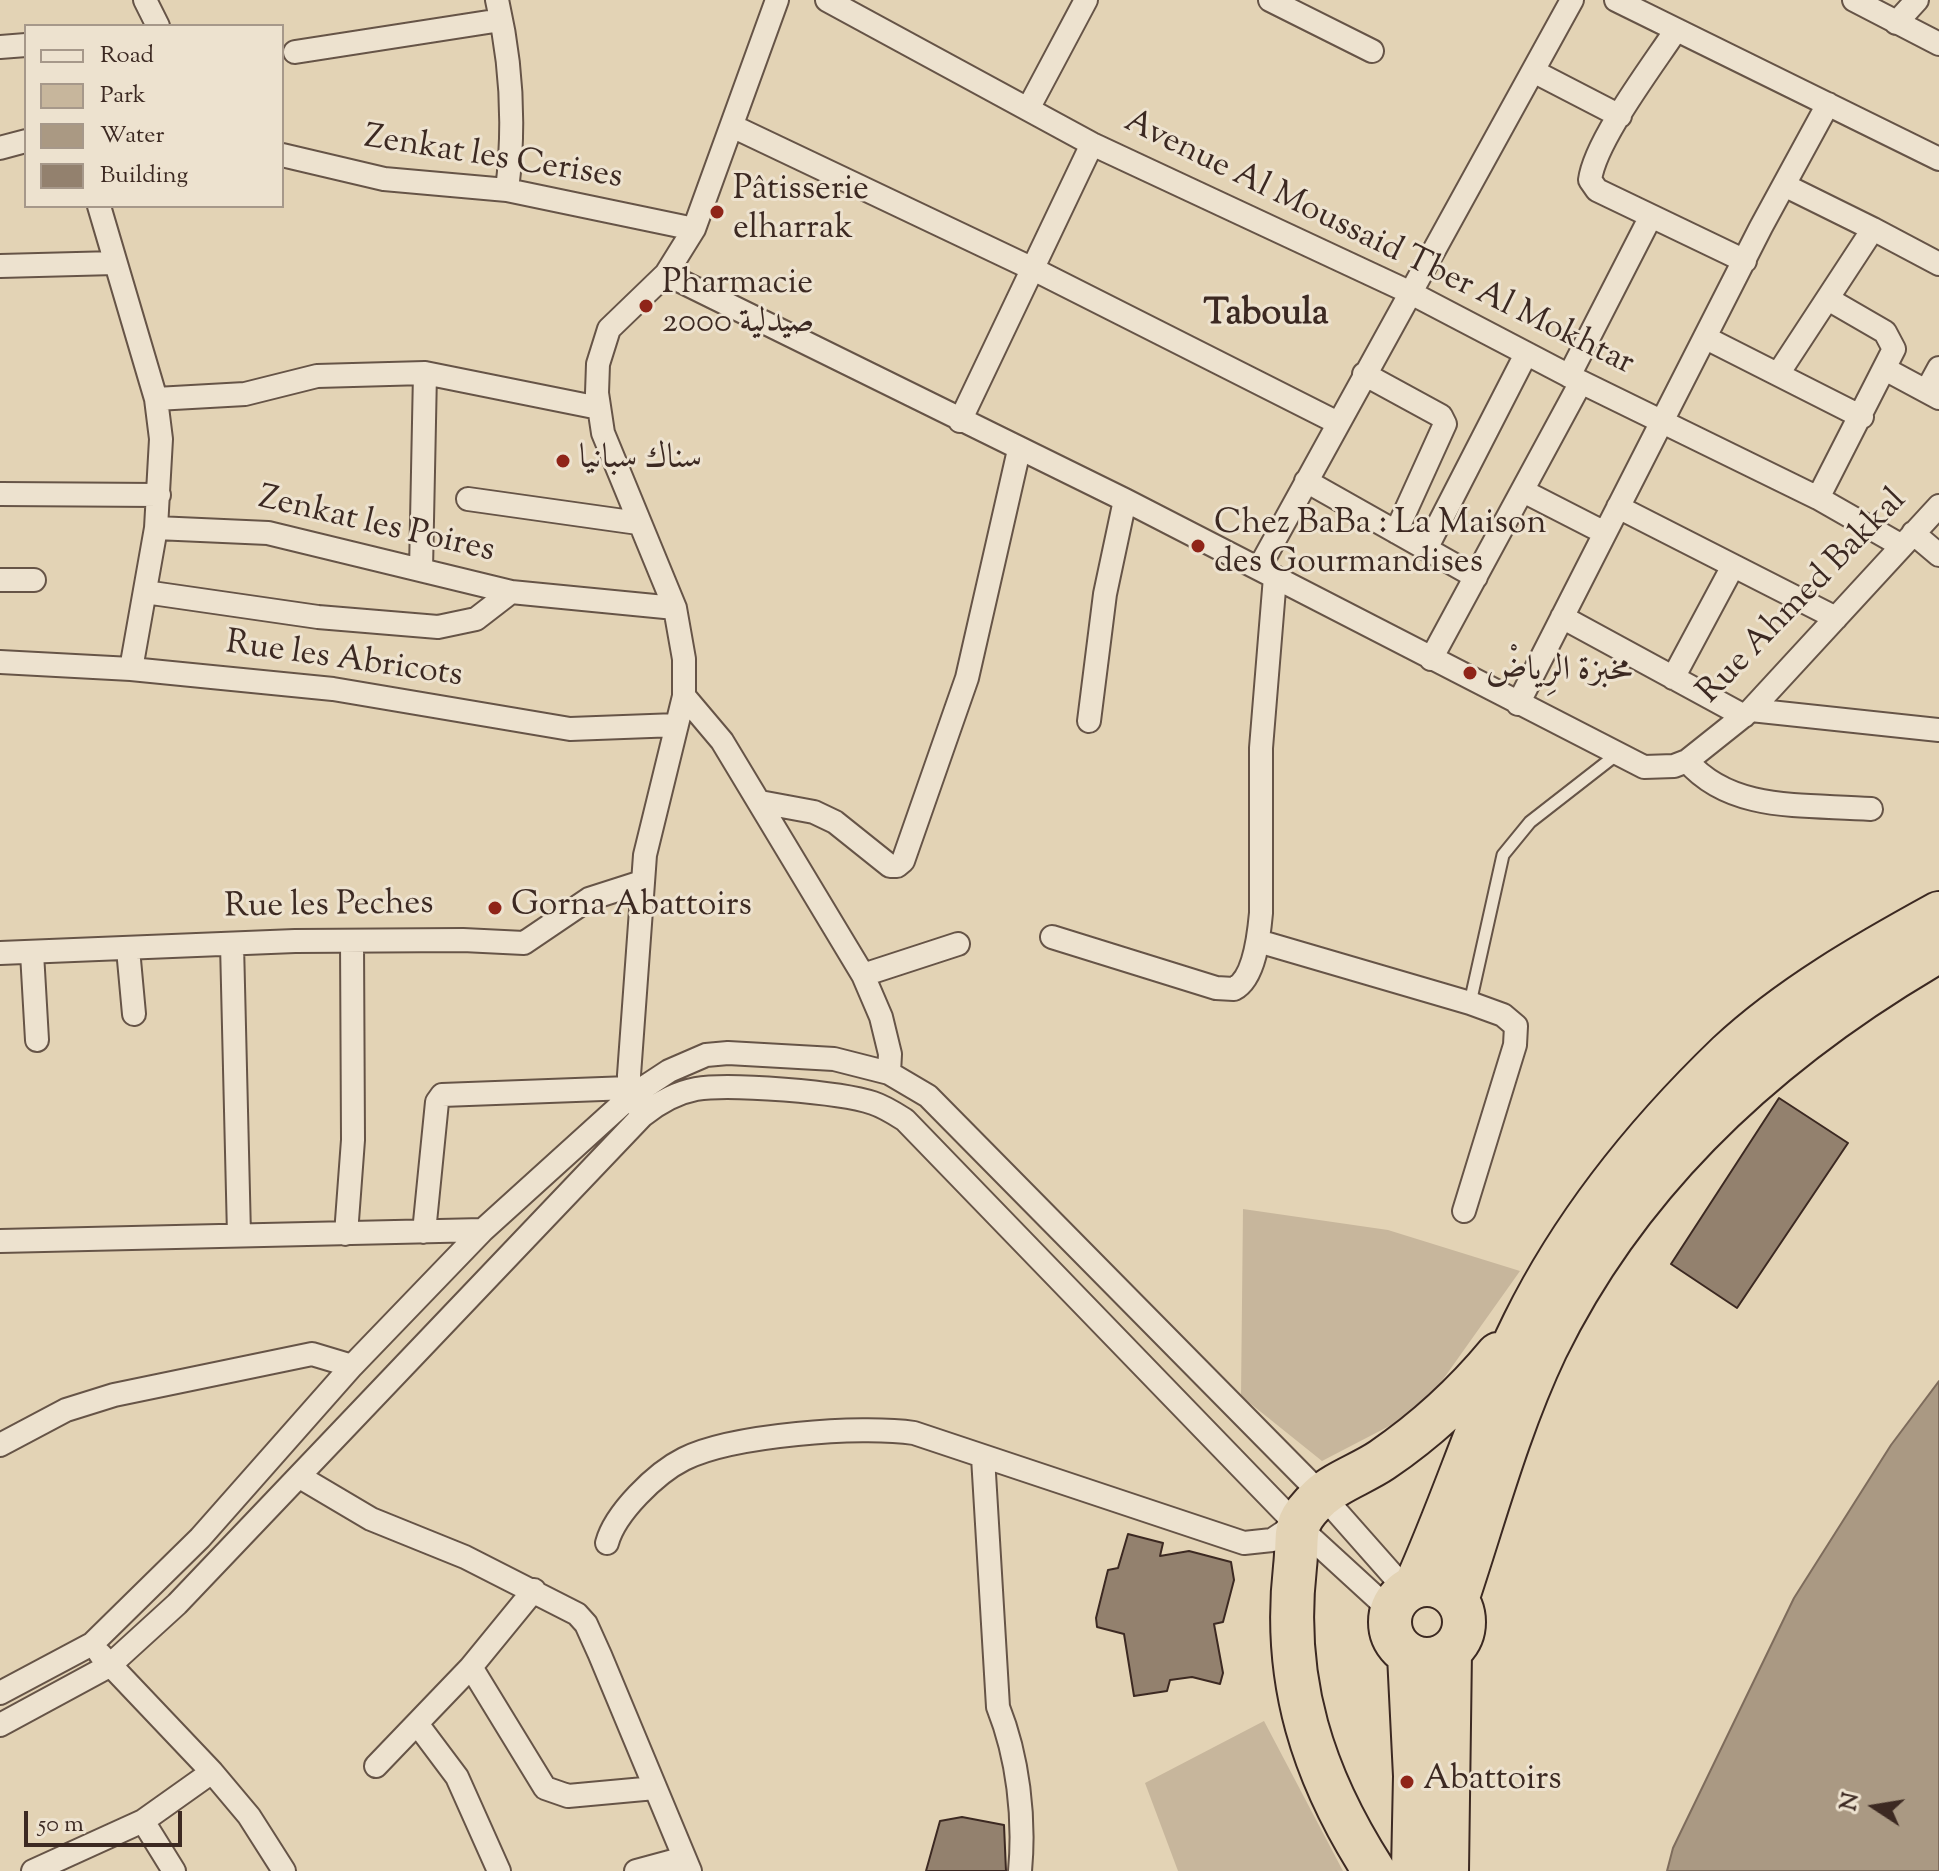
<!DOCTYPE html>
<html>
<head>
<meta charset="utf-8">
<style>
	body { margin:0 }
	#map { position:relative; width:1939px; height:1871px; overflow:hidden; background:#e3d3b5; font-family:"Sorts Mill Goudy",serif }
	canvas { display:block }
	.legend { position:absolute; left:24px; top:24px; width:260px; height:184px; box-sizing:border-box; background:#ede2cf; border:2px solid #a6988a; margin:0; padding:10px 14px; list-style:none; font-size:24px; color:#3c2922 }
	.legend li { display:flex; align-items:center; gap:16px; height:40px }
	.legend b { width:40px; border:2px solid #a6988a }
	.north { position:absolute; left:1835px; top:1767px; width:80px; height:80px; -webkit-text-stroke:6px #ede2cf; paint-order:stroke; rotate:282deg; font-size:22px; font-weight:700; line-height:32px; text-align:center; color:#3c2922 }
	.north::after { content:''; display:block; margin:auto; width:28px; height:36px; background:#3c2922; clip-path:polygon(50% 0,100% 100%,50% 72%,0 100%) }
	.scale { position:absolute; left:24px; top:1811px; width:158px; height:36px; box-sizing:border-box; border:4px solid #3c2922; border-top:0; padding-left:10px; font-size:24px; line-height:28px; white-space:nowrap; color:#3c2922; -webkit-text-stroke:6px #ede2cf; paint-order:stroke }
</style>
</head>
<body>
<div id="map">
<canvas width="1939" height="1871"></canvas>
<ul class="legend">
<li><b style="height:10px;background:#ede2cf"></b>Road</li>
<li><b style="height:22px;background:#c7b69c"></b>Park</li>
<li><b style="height:22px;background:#aa9983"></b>Water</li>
<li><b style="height:22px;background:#93816e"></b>Building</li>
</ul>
<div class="north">N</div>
<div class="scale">50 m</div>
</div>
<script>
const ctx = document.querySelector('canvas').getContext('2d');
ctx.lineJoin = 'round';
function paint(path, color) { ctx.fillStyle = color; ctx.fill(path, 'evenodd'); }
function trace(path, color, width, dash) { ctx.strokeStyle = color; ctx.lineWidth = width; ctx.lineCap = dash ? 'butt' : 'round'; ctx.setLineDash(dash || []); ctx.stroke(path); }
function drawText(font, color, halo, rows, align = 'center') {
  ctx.font = font + ' "Sorts Mill Goudy",Amiri,serif'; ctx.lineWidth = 6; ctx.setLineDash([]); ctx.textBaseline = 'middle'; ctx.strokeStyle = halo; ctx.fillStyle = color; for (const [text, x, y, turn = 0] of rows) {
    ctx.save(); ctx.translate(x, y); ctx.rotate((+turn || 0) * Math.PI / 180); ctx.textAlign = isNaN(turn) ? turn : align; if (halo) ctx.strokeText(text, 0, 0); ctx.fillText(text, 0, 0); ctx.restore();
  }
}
paint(new Path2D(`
	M1243 1209 1388 1230 1520 1271 1422 1409 1322 1461 1241 1396Z
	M1264 1721 1343 1871H1178L1145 1783Z`), '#c7b69c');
const water = new Path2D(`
	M1939 1381V1871H1667L1673 1848 1794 1598 1891 1445Z`);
paint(water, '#aa9983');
trace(water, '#7e6c5c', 2);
const building = new Path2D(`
	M1779 1098 1848 1143 1737 1308 1671 1264Z
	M1128 1534 1163 1543 1160 1556 1189 1551 1231 1562 1234 1580 1223 1622 1214 1624 1223 1673 1220 1684 1192 1677 1170 1680 1167 1691 1134 1696 1124 1634 1097 1627 1096 1618 1108 1570 1118 1568Z
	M962 1817 1004 1825 1006 1871H926L940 1821Z`);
paint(building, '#93816e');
trace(building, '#3c2922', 2);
const lane = new Path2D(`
	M1470 1003 1503 855 1530 822 1616 755`);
const street = new Path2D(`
	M145 0 158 26
	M497 0C512 64 515 126 507 190
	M827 0 1092 144 1409 292 1581 382 1818 498 1902 546
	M1270 0 1372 51
	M1616 0 1939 159
	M1854 0 1939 44
	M1896 23 1917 0
	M1676 30C1653 65 1595 141 1590 180L1597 190 1745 261
	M0 47 26 45
	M295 52 501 20
	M1533 71 1620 116
	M1028 109 1086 0
	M732 126 1033 269 1338 423
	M0 148 26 141
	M282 155 384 179 507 190 694 229
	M99 206 156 399 161 439 156 528
	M1873 229 1939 264
	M0 266 115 263
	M666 274 1125 500 1644 767 1674 766 1687 761 1751 710 1939 506
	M1706 338 1862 417
	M1885 369 1939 398
	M1364 374 1441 416 1445 424 1396 532
	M1778 374 1873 229 1784 185
	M1569 376 1651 216
	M1927 390 1939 368
	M156 399 245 394 317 376 425 373 599 408
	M960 421 1092 144
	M1306 481 1476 577
	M1523 491 1605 533
	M0 494 159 495
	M1818 498 1894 349 1885 332 1828 299
	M468 499 638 523
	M1618 507 1836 618
	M1913 533 1939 555
	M1426 549 1526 354
	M1259 568 1572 0
	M421 570 425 373
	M0 580H34
	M145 592 318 617 438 627 476 619 511 592
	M1562 617 1744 716
	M1431 659 1581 382
	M0 662 131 669 333 689 570 729 677 725
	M131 669 156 528 268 533 511 592 675 608
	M1673 678 1733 566
	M684 696 722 741 863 975 881 1017 890 1054 889 1073
	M1518 704 1761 227 1828 104
	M1751 710 1939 730
	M1089 721 1105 594 1125 500
	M1687 761C1732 813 1806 804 1871 809
	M760 802 814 812 835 822 890 866H897L903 861 967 678 1019 450
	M1052 937 1216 988 1234 989C1255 978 1259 935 1261 913V748L1275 577
	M1258 941 1470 1003 1503 1015 1516 1026 1515 1045 1464 1211
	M232 944 239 1235
	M128 949 134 1014
	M0 953 295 941 463 940 524 943 589 899 642 882
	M32 953 37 1040
	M863 975 958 944
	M636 1105 629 1088V1075L645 855 684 696V659L675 608 603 433 597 393 598 364 609 329 666 274 694 229 777 0
	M424 1232 437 1102 442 1095 629 1088
	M346 1234 353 1140 352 941
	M0 1241 483 1230
	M0 1445 66 1410 114 1395 312 1354 352 1366
	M983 1457 998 1707C1018 1757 1025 1818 1020 1871
	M300 1477 371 1519 465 1557 577 1614 586 1624 600 1655 690 1871
	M607 1543C615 1513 656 1473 684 1459 732 1435 861 1425 914 1433L1244 1543 1272 1540 1296 1524
	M100 1654 212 1772 249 1816 284 1871
	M471 1667 545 1788 568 1796 655 1788
	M0 1693 92 1644 200 1538 352 1366 483 1230 631 1096 669 1071 706 1055 728 1053 834 1059 889 1073 928 1096 1322 1495 1406 1590
	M0 1725 109 1666 177 1604 642 1116C658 1103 675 1093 696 1089 729 1083 840 1092 873 1103 885 1107 894 1113 905 1120L1296 1524 1391 1611
	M418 1725 457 1777 499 1871
	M376 1766 471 1667 534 1590
	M143 1821 174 1871
	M33 1871 143 1821 212 1772
	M636 1871 684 1858`);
const highway = new Path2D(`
	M1390 1622a37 37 0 1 1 74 0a37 37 0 1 1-74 0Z
	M1415 1586C1454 1500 1482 1408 1524 1323 1574 1222 1647 1132 1728 1054 1789 997 1866 953 1939 913
	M1457 1600C1485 1516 1508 1429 1546 1349 1631 1175 1773 1047 1939 951
	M1409 1655 1415 1776 1413 1871
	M1374 1871C1313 1776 1282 1681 1295 1567 1299 1531 1290 1525 1320 1497 1336 1482 1363 1473 1382 1460 1426 1430 1464 1395 1498 1354
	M1447 1871 1450 1651`);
trace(lane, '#665447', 15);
trace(street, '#665447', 26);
trace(highway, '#3c2922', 46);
trace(lane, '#ede2cf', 11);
trace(street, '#ede2cf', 22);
trace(highway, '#e3d3b5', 42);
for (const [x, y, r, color] of [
	[717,212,8,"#8f2418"],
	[646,306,8,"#8f2418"],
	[563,461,8,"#8f2418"],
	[1198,546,8,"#8f2418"],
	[1470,673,8,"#8f2418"],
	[495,908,8,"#8f2418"],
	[1407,1782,8,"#8f2418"]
]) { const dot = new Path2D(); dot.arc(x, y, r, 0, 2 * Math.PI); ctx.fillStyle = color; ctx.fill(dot); trace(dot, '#ede2cf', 3); }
drawText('34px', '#3c2922', '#ede2cf', [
	["Zenkat les Cerises",493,160,9],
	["Avenue Al Moussaid Tber Al Mokhtar",1378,245,26],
	["Zenkat les Poires",376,527,13],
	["Rue Ahmed Bakkal",1804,598,-46],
	["Rue les Abricots",344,662,8],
	["Rue les Peches",329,908,-1]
]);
drawText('34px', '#3c2922', '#ede2cf', [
	["Pâtisserie",733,192],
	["elharrak",733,231],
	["Pharmacie",662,286],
	["2000 صيدلية",662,325],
	["سناك سبانيا",579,461],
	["Chez BaBa : La Maison",1214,526],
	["des Gourmandises",1214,565],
	["مخبزة الرِياضْ",1486,673],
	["Gorna Abattoirs",511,908],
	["Abattoirs",1423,1782]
], 'left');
drawText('bold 36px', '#3c2922', '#ede2cf', [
	["Taboula",1266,317]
]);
</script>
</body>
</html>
